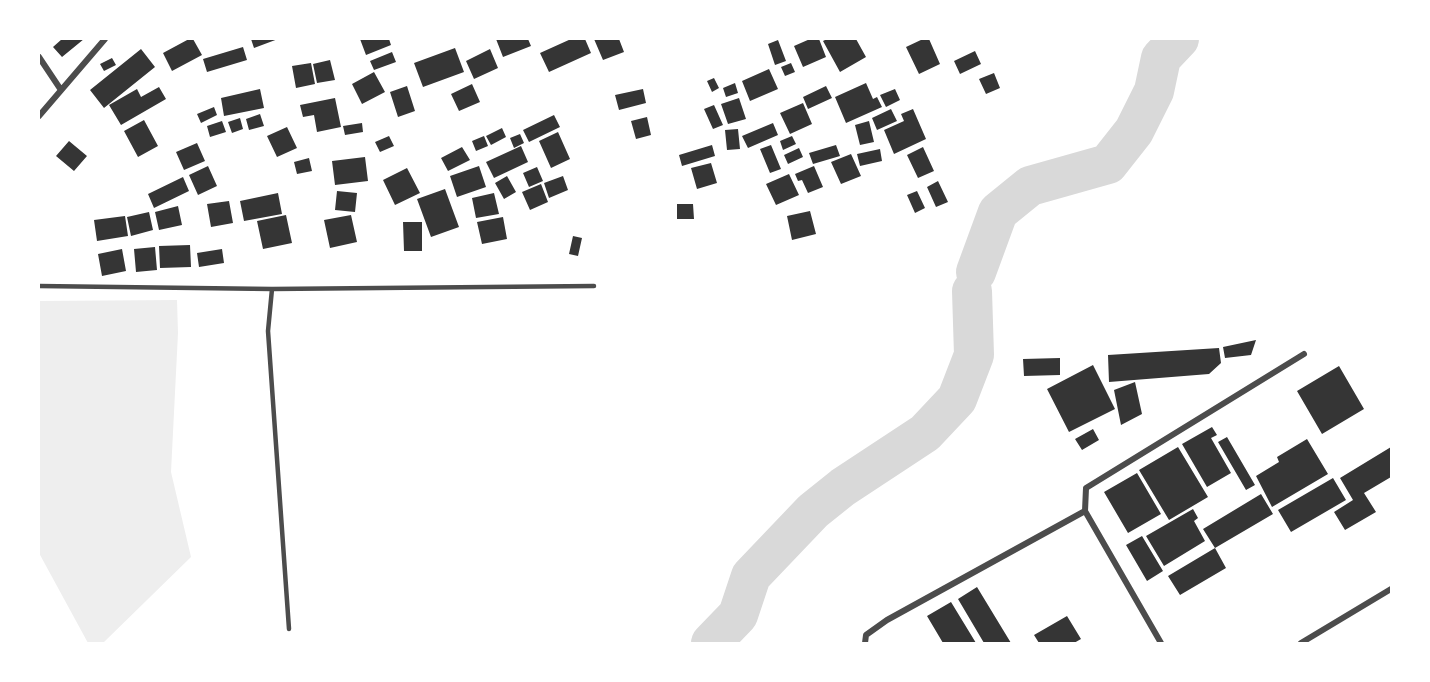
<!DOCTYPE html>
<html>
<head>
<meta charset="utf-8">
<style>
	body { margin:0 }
	#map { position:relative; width:1430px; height:682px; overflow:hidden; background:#fff; font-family:Raleway,sans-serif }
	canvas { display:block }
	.frame { position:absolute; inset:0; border:40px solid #fff; pointer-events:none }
</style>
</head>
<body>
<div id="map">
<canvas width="1430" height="682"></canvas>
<div class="frame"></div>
</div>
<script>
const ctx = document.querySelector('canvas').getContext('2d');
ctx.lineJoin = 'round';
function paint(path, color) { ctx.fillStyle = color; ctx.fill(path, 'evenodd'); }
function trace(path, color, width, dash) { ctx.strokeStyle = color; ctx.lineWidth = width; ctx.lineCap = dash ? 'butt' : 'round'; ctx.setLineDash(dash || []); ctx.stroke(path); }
paint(new Path2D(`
	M177 300 178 333 171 472 191 557 103 643H88L39 553V301Z`), '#eee');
trace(new Path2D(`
	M976 272 998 212 1030 186 1108 164 1134 131 1154 91 1161 58 1179 39
	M711 643 738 615 751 576 813 511 843 487 925 433 957 399 974 355 972 291`), '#d9d9d9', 40);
paint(new Path2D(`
	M62 39H84L62 57 53 47Z
	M189 39H193L202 55 172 71 163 53Z
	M251 39H278L254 48Z
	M360 39H389L391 45 366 55Z
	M496 39H528L531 46 503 57Z
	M571 39H585L591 53 549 72 540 53Z
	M594 39H619L624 52 603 60Z
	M810 39H819L826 57 803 67 794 46Z
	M827 39H856L866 57 840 72 823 41Z
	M923 39H929L940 64 919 74 906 47Z
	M778 40 786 61 775 65 768 44Z
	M243 47 247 60 207 72 203 59Z
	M455 48 464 72 423 87 414 63Z
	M141 49 155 67 104 108 90 90Z
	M490 49 498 68 474 79 466 61Z
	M975 51 981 64 960 74 954 61Z
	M392 52 396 62 374 70 370 61Z
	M112 58 116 65 104 71 100 64Z
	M330 60 335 80 317 83 313 64Z
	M311 63 315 84 296 88 292 66Z
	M791 63 795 72 785 76 781 67Z
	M769 69 778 89 750 101 742 81Z
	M374 72 385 92 362 104 352 84Z
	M994 73 1000 88 986 94 979 79Z
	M714 78 719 88 712 92 707 81Z
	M735 83 738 93 726 97 723 88Z
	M866 83 873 99 877 97 882 107 846 123 835 97Z
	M472 84 480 102 459 111 451 94Z
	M407 86 415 111 398 117 390 92Z
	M826 86 832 98 808 109 803 97Z
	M159 87 166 99 121 125 109 105 137 89 141 97Z
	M260 89 264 108 224 116 221 98Z
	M643 89 646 103 619 110 615 95Z
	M895 89 900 100 886 107 880 95Z
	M335 98 341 127 317 132 314 115 303 117 300 105Z
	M739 98 746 119 728 124 721 104Z
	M803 103 812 124 790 134 780 113Z
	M714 105 723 125 713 129 704 109Z
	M214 107 217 115 201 123 197 114Z
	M891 109 897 121 877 130 872 118Z
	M913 109 926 139 894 154 884 130 904 121 901 114Z
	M260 114 264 126 249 130 246 119Z
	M554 115 560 127 529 142 523 130Z
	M647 117 651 135 636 139 631 121Z
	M240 118 243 129 232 133 228 122Z
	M144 120 158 146 138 157 124 131Z
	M222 121 226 132 210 137 207 126Z
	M869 121 874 142 860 145 855 125Z
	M362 123 363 132 345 135 343 126Z
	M773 123 778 135 748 148 742 136Z
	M287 127 297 148 277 157 267 136Z
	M502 128 506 137 491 145 486 136Z
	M738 129 740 149 727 150 725 130Z
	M558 132 570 159 551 168 539 141Z
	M520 134 524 143 514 148 510 138Z
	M389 136 394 146 380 152 375 142Z
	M484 136 488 146 476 151 472 141Z
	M792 136 796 144 783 150 780 141Z
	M69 141 87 156 74 171 56 156Z
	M197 143 205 161 184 170 176 152Z
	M712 145 715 156 682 166 679 155Z
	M771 145 781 169 770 173 760 149Z
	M836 145 840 156 813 164 809 153Z
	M521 146 528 162 494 178 486 162Z
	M462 147 470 160 448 171 441 158Z
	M923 147 934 171 918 178 907 155Z
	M799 148 803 157 788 164 784 155Z
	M880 149 882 161 860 166 857 154Z
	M851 154 861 176 841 184 831 162Z
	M365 157 368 181 335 185 332 161Z
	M309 158 312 171 297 174 294 162Z
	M711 163 717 183 697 189 691 168Z
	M208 166 217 186 198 195 189 175Z
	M479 166 486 187 457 197 450 176Z
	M814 166 823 187 808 193 802 180 798 181 795 174Z
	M537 167 543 181 529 187 523 173Z
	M407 168 420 193 395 205 383 180Z
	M789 174 799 195 776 205 766 184Z
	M507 176 516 192 504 199 495 183Z
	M563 176 568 190 549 198 544 183Z
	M183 177 189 191 154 208 148 194Z
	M938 181 948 202 936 207 927 187Z
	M541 184 548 202 530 210 522 192Z
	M445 189 459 227 431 237 417 199Z
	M337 191 357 193 355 212 335 210Z
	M917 191 925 208 915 213 907 195Z
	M278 193 282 214 244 221 240 201Z
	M494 193 499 214 476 218 472 198Z
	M229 201 233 223 211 227 207 204Z
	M677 204H693L694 219H677Z
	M178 206 182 225 159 230 155 212Z
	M810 211 816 234 792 240 787 216Z
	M149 212 153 230 131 236 127 217Z
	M286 215 292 243 263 249 257 221Z
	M351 215 357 242 330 248 324 220Z
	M125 216 128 236 97 241 94 220Z
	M503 217 507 239 482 244 477 222Z
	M403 222H422V251H404Z
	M573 236 582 238 578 256 569 254Z
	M190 245 191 267 160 268 159 246Z
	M155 247 157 270 136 272 134 249Z
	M122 249 126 271 102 276 98 254Z
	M222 249 224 263 199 267 197 253Z
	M1256 340 1251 355 1225 358 1223 347Z
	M1219 348 1221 363 1209 374 1109 382 1108 355Z
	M1060 358V375L1024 376 1023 359Z
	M1093 365 1115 409 1069 432 1047 389Z
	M1339 366 1364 409 1322 434 1297 391Z
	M1135 382 1142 414 1121 425 1114 390Z
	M1212 427 1217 435 1211 438 1231 473 1207 487 1182 444Z
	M1093 429 1099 440 1082 450 1075 439Z
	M1227 437 1255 485 1246 490 1218 442Z
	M1307 439 1328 474 1272 507 1256 476 1279 462 1277 457Z
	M1178 447 1208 497 1169 520 1139 470Z
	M1391 447V477L1364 493 1376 512 1345 530 1334 512 1353 500 1340 478Z
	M1137 473 1161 514 1128 533 1104 492Z
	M1333 478 1346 500 1291 532 1278 510Z
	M1261 494 1273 514 1215 548 1226 568 1180 595 1168 576 1215 548 1203 529Z
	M1193 509 1198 518 1194 521 1205 541 1164 566 1146 536Z
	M1142 536 1163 571 1147 581 1126 545Z
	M977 587 1011 643H984L958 599Z
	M951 602 976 643H943L927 616Z
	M1067 616 1081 639 1074 643H1039L1034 635Z`), '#353535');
trace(new Path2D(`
	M39 286 272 289 268 331 289 629
	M272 289 594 286`), '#4c4c4c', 4.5);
trace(new Path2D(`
	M39 57 61 90
	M39 116 105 39
	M865 643 866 635 887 620 1085 511
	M1161 643 1085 511 1086 488 1304 354
	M1301 643 1391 589`), '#4c4c4c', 6);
</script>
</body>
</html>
